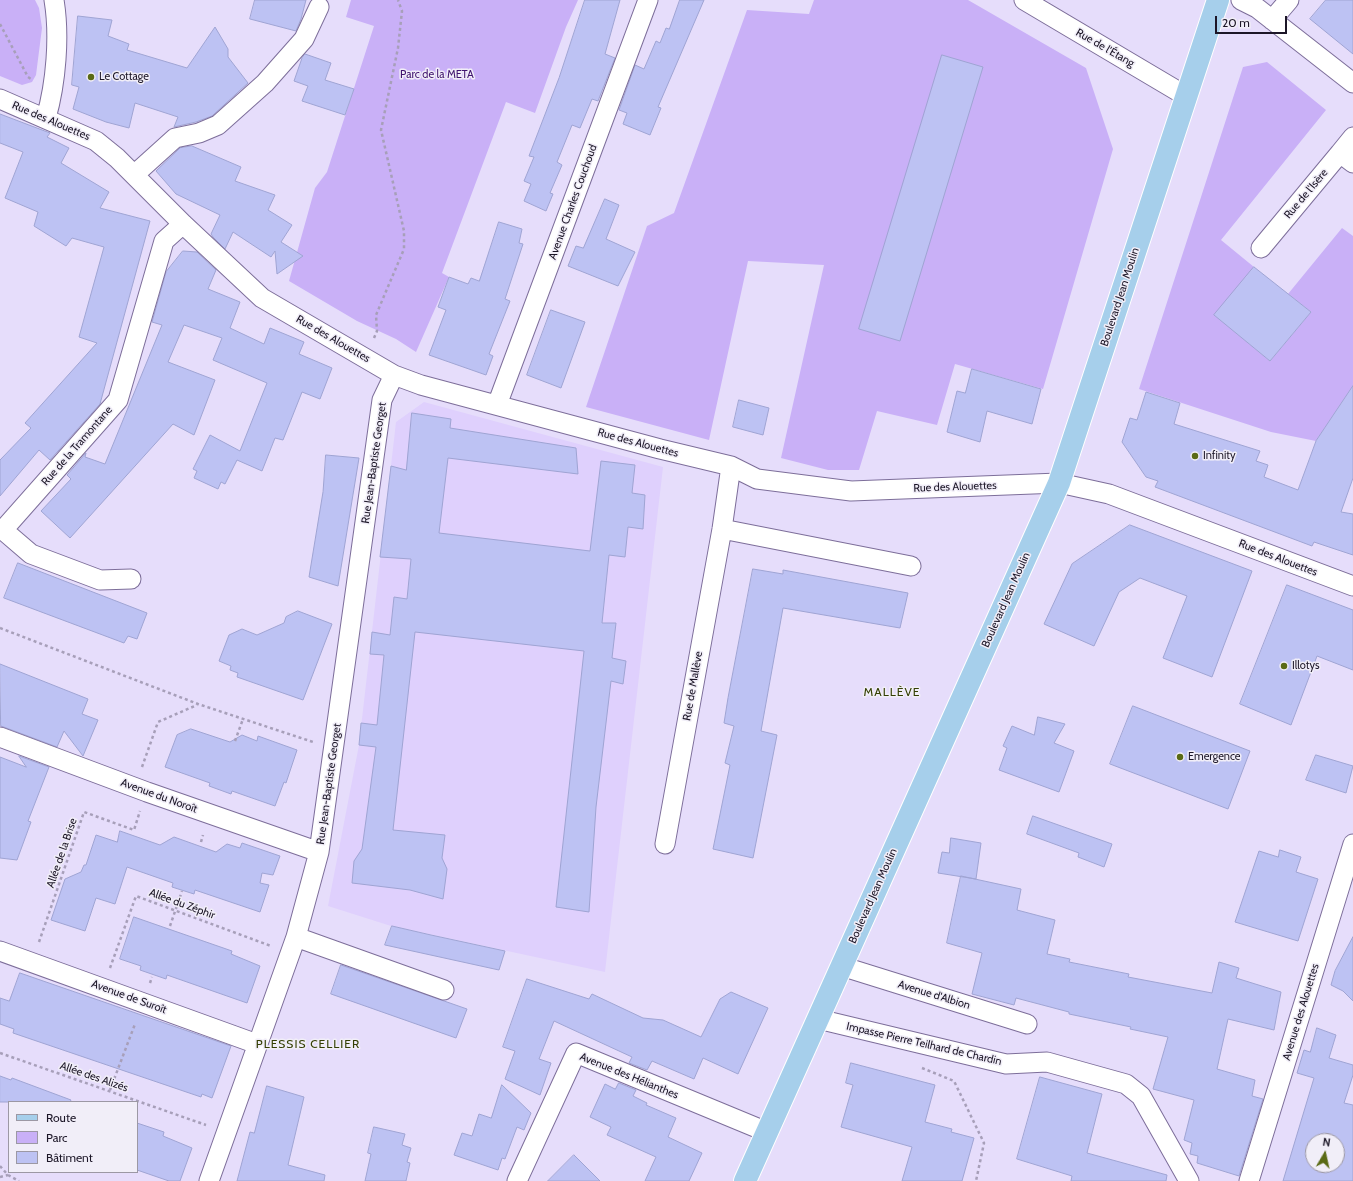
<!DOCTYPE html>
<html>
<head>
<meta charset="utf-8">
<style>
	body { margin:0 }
	#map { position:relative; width:1353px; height:1181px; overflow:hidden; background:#e6ddfb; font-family:Cabin,sans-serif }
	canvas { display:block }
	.legend { position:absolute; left:8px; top:1101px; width:130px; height:72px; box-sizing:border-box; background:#f1eef8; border:1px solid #9c98a4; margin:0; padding:5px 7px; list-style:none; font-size:12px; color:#1c1627 }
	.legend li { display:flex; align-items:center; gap:8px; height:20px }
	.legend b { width:20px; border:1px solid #9c98a4 }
	.north { position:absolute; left:1305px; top:1133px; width:40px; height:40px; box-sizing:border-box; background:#f1eef8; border:1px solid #9c98a4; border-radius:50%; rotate:9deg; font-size:11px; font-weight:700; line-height:16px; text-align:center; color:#1c1627 }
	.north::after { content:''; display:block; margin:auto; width:14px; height:18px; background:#5a6a15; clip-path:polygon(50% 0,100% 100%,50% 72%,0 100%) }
	.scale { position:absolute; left:1215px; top:16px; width:72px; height:18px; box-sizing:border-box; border:2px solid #1c1627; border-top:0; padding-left:5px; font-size:12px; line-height:14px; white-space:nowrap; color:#1c1627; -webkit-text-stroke:3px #f1eef8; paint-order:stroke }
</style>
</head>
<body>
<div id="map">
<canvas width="1353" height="1181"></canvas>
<ul class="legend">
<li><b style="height:5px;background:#a6cfeb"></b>Route</li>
<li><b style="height:11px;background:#c9b0f7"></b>Parc</li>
<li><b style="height:11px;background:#bdc2f3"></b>Bâtiment</li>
</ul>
<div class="north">N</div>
<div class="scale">20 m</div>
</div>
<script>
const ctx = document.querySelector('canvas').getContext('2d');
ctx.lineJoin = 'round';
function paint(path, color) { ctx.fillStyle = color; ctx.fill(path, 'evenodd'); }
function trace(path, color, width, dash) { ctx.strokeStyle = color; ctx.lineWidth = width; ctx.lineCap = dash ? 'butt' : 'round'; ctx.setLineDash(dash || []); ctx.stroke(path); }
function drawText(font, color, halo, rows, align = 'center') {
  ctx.font = font + ' Cabin,sans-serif'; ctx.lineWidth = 3; ctx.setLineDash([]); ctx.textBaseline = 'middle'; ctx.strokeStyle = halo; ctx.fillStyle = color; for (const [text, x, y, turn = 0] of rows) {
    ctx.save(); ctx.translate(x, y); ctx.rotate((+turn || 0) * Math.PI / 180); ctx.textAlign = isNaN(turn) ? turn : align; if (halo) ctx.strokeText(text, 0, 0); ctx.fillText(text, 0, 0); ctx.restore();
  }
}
paint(new Path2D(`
	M424 402 663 467 605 972 391 926 328 906 359 745 396 422Z`), '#dfd0fd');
paint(new Path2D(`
	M0 0H35L39 8 42 28 36 75 32 82 22 85 0 76Z
	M351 0H578L566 27 535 113 506 102 442 273 449 277 416 352 396 339 357 321 289 281 315 188 327 172 374 26 346 17Z
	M814 0H968L1086 68 1113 149 1043 389 955 364 937 425 877 411 859 470H828L781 458 824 265 748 261 709 440 586 407 647 226 674 213 747 10 809 14Z
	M1267 62 1326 110 1221 240 1254 267 1215 315 1270 361 1311 312 1288 294 1342 228 1353 236V386L1316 441 1271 432 1139 389 1243 67Z`), '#c9b0f7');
const building = new Path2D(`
	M255 0H306L301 19 296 31 250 19Z
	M585 0H620L605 54 615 58 598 101 592 99 580 128 572 125 557 162 562 165 550 193 553 194 546 211 524 201 531 184 524 181 534 157 529 156 559 78Z
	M680 0H704L658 107 661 108 650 135 623 124 627 113 619 110 635 65 644 69 656 41 660 43 666 28 669 29Z
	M1326 0H1353V54L1310 19Z
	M78 16 112 20 108 36 129 44 127 50 187 68 215 27 228 49V57L248 83 212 116 196 122 174 127 178 117 135 103 129 128 106 122 73 109 79 87 72 85Z
	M305 54 331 63 325 80 354 89 345 115 302 101 308 86 294 81 302 58Z
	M942 55 983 67 900 341 859 329Z
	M0 114 50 133 47 137 69 148 61 163 109 192 100 208 150 221 100 404 50 460 39 450 0 496V460L31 428 25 423 97 343 79 337 104 247 72 238 66 246 34 226 38 212 5 198 23 152 0 143Z
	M192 146 241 167 235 181 275 195 268 210 292 225 281 242 303 256 277 274 275 251 271 257 233 232 225 249 213 237 211 234 220 215 176 194 156 171 180 148Z
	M605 199 619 205 606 239 635 252 618 286 568 266 576 246 583 248Z
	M499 222 522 229 519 243 523 244 505 299 510 301 489 354 493 356 486 375 429 355 446 310 438 307 449 277 468 284 471 278 479 281Z
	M183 251 197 252 216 270 208 289 240 302 230 328 264 344 270 328 304 342 299 354 332 368 320 399 302 392 283 440 275 438 262 471 237 460 225 484 221 482 218 489 194 478 197 471 193 469 210 435 240 451 267 383 213 360 222 338 184 325 168 362 215 380 194 435 173 424 70 538 41 511 71 479 67 475 86 453 85 457 105 464 162 325 152 322 166 272Z
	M1254 267 1311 312 1270 361 1214 315Z
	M551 310 585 322 561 388 527 375Z
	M972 369 1041 389 1032 424 987 411 980 442 947 432 957 391 965 393Z
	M1353 386V478L1341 512 1353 514V555L1314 542 1312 546 1155 487 1158 481 1146 477 1122 442 1130 418 1137 420 1146 392 1180 403 1174 424 1260 451 1256 461 1268 465 1264 477 1298 490 1316 441Z
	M739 400 769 408 763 435 733 427Z
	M412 413 451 419 450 428 576 448 578 474 448 458 439 533 590 551 601 461 635 465 632 493 645 495 643 529 628 527 625 557 609 555 602 623H616L612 658 626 661 623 684 611 681 596 807 589 912 556 907 584 651 415 632 393 830 445 835 442 858 447 869 443 899 410 890 352 883 354 861 362 849 376 747 359 745 361 723 377 725 384 655 370 654 372 632 390 635 394 597 407 599 411 559 380 557 391 466 406 470Z
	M326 455 359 458 338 586 309 577 323 492Z
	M1130 525 1252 571 1212 677 1163 658 1187 596 1140 578 1119 592 1094 646 1044 624 1072 564Z
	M18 563 147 613 137 639 128 636 124 643 4 598Z
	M753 569 783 574V570L908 593 900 628 783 608 761 731 777 735 753 858 713 849 730 765 725 763 734 726 724 723 728 698Z
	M1287 585 1353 610V670L1317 656 1291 725 1240 704Z
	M298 611 332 624 303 700 237 677 238 673 230 670 231 666 219 661 229 635 242 629 257 635 284 623 286 617Z
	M0 664 88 699 82 714 98 720 83 756 64 731 57 747 1 726Z
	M1133 706 1250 751 1228 809 1110 764Z
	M1038 717 1065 724 1054 743 1074 751 1059 792 999 770 1007 748 1003 746 1012 726 1034 735Z
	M191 729 230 742 242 735 257 741 258 736 297 750 286 783 284 782 275 806 232 791 231 794 209 786 210 783 165 767 177 735Z
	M1316 755 1353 766 1346 793 1306 780Z
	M19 756 49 767 28 821 31 822 17 860 0 858V757L26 767Z
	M1033 816 1112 844 1104 867 1078 857 1079 853 1027 834Z
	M120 831 160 845 174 837 216 852 227 844 240 848 242 843 280 856 273 875 262 873 260 883 269 885 260 912 195 890 194 894 172 887 173 883 127 867 115 904 96 898 85 931 51 920 65 879 81 872 84 865H86L96 835 117 842Z
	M951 838 981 843 976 879 938 873 942 852 949 853Z
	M1280 850 1301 857 1296 872 1318 879 1298 941 1235 922 1259 851 1278 857Z
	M961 876 1021 889 1017 910 1055 920 1047 954 1070 959 1069 962 1129 974 1128 977 1212 993 1219 962 1239 968 1236 978 1281 992 1274 1030 1228 1019 1217 1069 1255 1080 1252 1096 1263 1099 1239 1176 1197 1163 1198 1156 1190 1154 1192 1143 1184 1140 1194 1100 1153 1089 1168 1037 1130 1029 1131 1027 1069 1014V1012L1016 998 1014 1005 972 994 982 953 947 943Z
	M134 917 232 951 231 954 260 966 247 1003 167 975 166 979 140 970 141 966 120 959Z
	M392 926 431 935 505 951 499 970 385 945Z
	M1353 937V1001L1343 991 1331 985 1335 971Z
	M341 965 467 1009 456 1038 331 994Z
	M20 973 231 1046 212 1098 202 1094 201 1097 13 1033 14 1029 0 1024V998L9 1001Z
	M527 979 589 999 592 994 643 1018 663 1020 701 1037 720 999 731 992 768 1008 738 1074 703 1058 694 1079 652 1061 647 1070 629 1063 632 1057 554 1021 539 1059 551 1063 540 1095 505 1079 515 1051 503 1047Z
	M1317 1028 1336 1035 1329 1058 1353 1065V1075L1344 1103 1353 1105V1181H1283L1314 1078 1297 1073 1304 1050 1310 1052ZM1313 1141H1337V1165H1313Z
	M851 1063 935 1085 925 1122 952 1129 951 1132 974 1138 962 1181H902L912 1147 841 1127 853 1085 846 1083Z
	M0 1076 11 1080 12 1078 71 1100 70 1102H0Z
	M1040 1077 1102 1094 1087 1153 1167 1175 1166 1181H1071L1072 1176 1017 1159Z
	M619 1083 636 1090 633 1096 647 1103 646 1105 676 1118 668 1137 702 1153 689 1181H645L656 1157 607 1135 611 1127 590 1117 605 1084 615 1089Z
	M502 1085 531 1113 524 1130 517 1127 505 1159 502 1158 498 1170 454 1155 462 1133 472 1136 479 1114 491 1118Z
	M267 1086 304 1097 288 1165 325 1175 324 1181H237L250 1132 254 1133Z
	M137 1123 164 1132 163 1136 192 1148 180 1181H169L137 1170Z
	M374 1127 405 1134 402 1145 411 1148 407 1162 410 1163 406 1181H365L371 1154 368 1153Z
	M574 1155 600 1181H548Z`);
paint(building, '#bdc2f3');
trace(building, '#9fa4d3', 1);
const street = new Path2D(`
	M1024 0 1186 96
	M1241 0 1257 8 1353 83
	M1272 20 1289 0
	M0 99 96 141 117 158 183 224 262 298 394 375 421 385 660 449 731 466 757 479 851 491 1059 483 1109 494 1353 586
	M46 118C56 83 60 36 54 0
	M1340 153 1353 137
	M134 175 175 138 199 133 218 125 265 83 304 39 319 7
	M1261 248 1340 153 1353 163
	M497 405 648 0
	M722 529 911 566
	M131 579 100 580 31 554 3 530 118 400 164 241 183 224
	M0 737 147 792 319 852
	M665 844 722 529 731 466
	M296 937 444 990
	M0 951 257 1044
	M841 966 1027 1024
	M818 1019 1006 1064 1047 1062 1126 1084 1141 1096 1189 1181
	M209 1181 296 937 319 852 382 400 394 375
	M517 1181 576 1053 767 1132
	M1249 1181 1353 844`);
const primary = new Path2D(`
	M745 1181 1059 483 1218 0`);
trace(street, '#7d6e9a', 21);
trace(primary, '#fff', 24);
trace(new Path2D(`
	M0 24 28 77 31 79
	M374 338 377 331 376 315 404 249V231L381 130 398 48 402 11 398 0
	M0 628 198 704 313 742
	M235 741 243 719
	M142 767 158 722 197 705
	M201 842 203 835
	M170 926 182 891
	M39 942 84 812 134 830 140 811
	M110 968 136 896 271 946
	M150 983 152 977
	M0 1053 206 1125
	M922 1068 954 1081 984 1143 976 1181
	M110 1090 135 1024
	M0 1166 8 1175 19 1181
	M0 1177 8 1175`), '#a79fb9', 2.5, [3, 3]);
trace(street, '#fff', 19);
trace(primary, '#a6cfeb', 22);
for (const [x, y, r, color] of [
	[91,77,4,"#5a6a15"],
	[1195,456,4,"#5a6a15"],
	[1284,666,4,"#5a6a15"],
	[1180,757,4,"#5a6a15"]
]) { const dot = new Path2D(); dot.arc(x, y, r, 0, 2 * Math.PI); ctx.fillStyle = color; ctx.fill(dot); trace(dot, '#f1eef8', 1.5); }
drawText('11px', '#1c1627', '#f1eef8', [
	["Rue de l'Étang",1105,48,30],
	["Rue des Alouettes",51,121,23],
	["Rue de l'Isère",1306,194,-50],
	["Avenue Charles Couchoud",573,202,-70],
	["Boulevard Jean Moulin",1120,297,-72],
	["Rue des Alouettes",333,339,30],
	["Rue des Alouettes",638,443,15],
	["Rue de la Tramontane",77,446,-49],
	["Rue Jean-Baptiste Georget",374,463,-82],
	["Rue des Alouettes",955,487,-2],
	["Rue des Alouettes",1278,558,21],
	["Boulevard Jean Moulin",1006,600,-66],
	["Rue de Mallève",693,686,-80],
	["Rue Jean-Baptiste Georget",329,784,-82],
	["Avenue du Noroît",159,796,20],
	["Allée de la Brise",62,853,-71],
	["Boulevard Jean Moulin",873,896,-66],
	["Allée du Zéphir",182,904,20],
	["Avenue d'Albion",934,995,17],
	["Avenue de Suroît",129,997,20],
	["Avenue des Alouettes",1301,1012,-73],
	["Impasse Pierre Teilhard de Chardin",924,1044,13],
	["Avenue des Hélianthes",629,1076,22],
	["Allée des Alizés",94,1077,19]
]);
drawText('11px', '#40146f', '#f1eef8', [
	["Parc de la META",437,75]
]);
drawText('11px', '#1c1627', '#f1eef8', [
	["Le Cottage",99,77],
	["Infinity",1203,456],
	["Illotys",1292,666],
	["Emergence",1188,757]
], 'left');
ctx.letterSpacing = '1px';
drawText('12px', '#343f03', '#f1eef8', [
	["MALLÈVE",892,692],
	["PLESSIS CELLIER",308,1044]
]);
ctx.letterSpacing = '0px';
</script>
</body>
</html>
